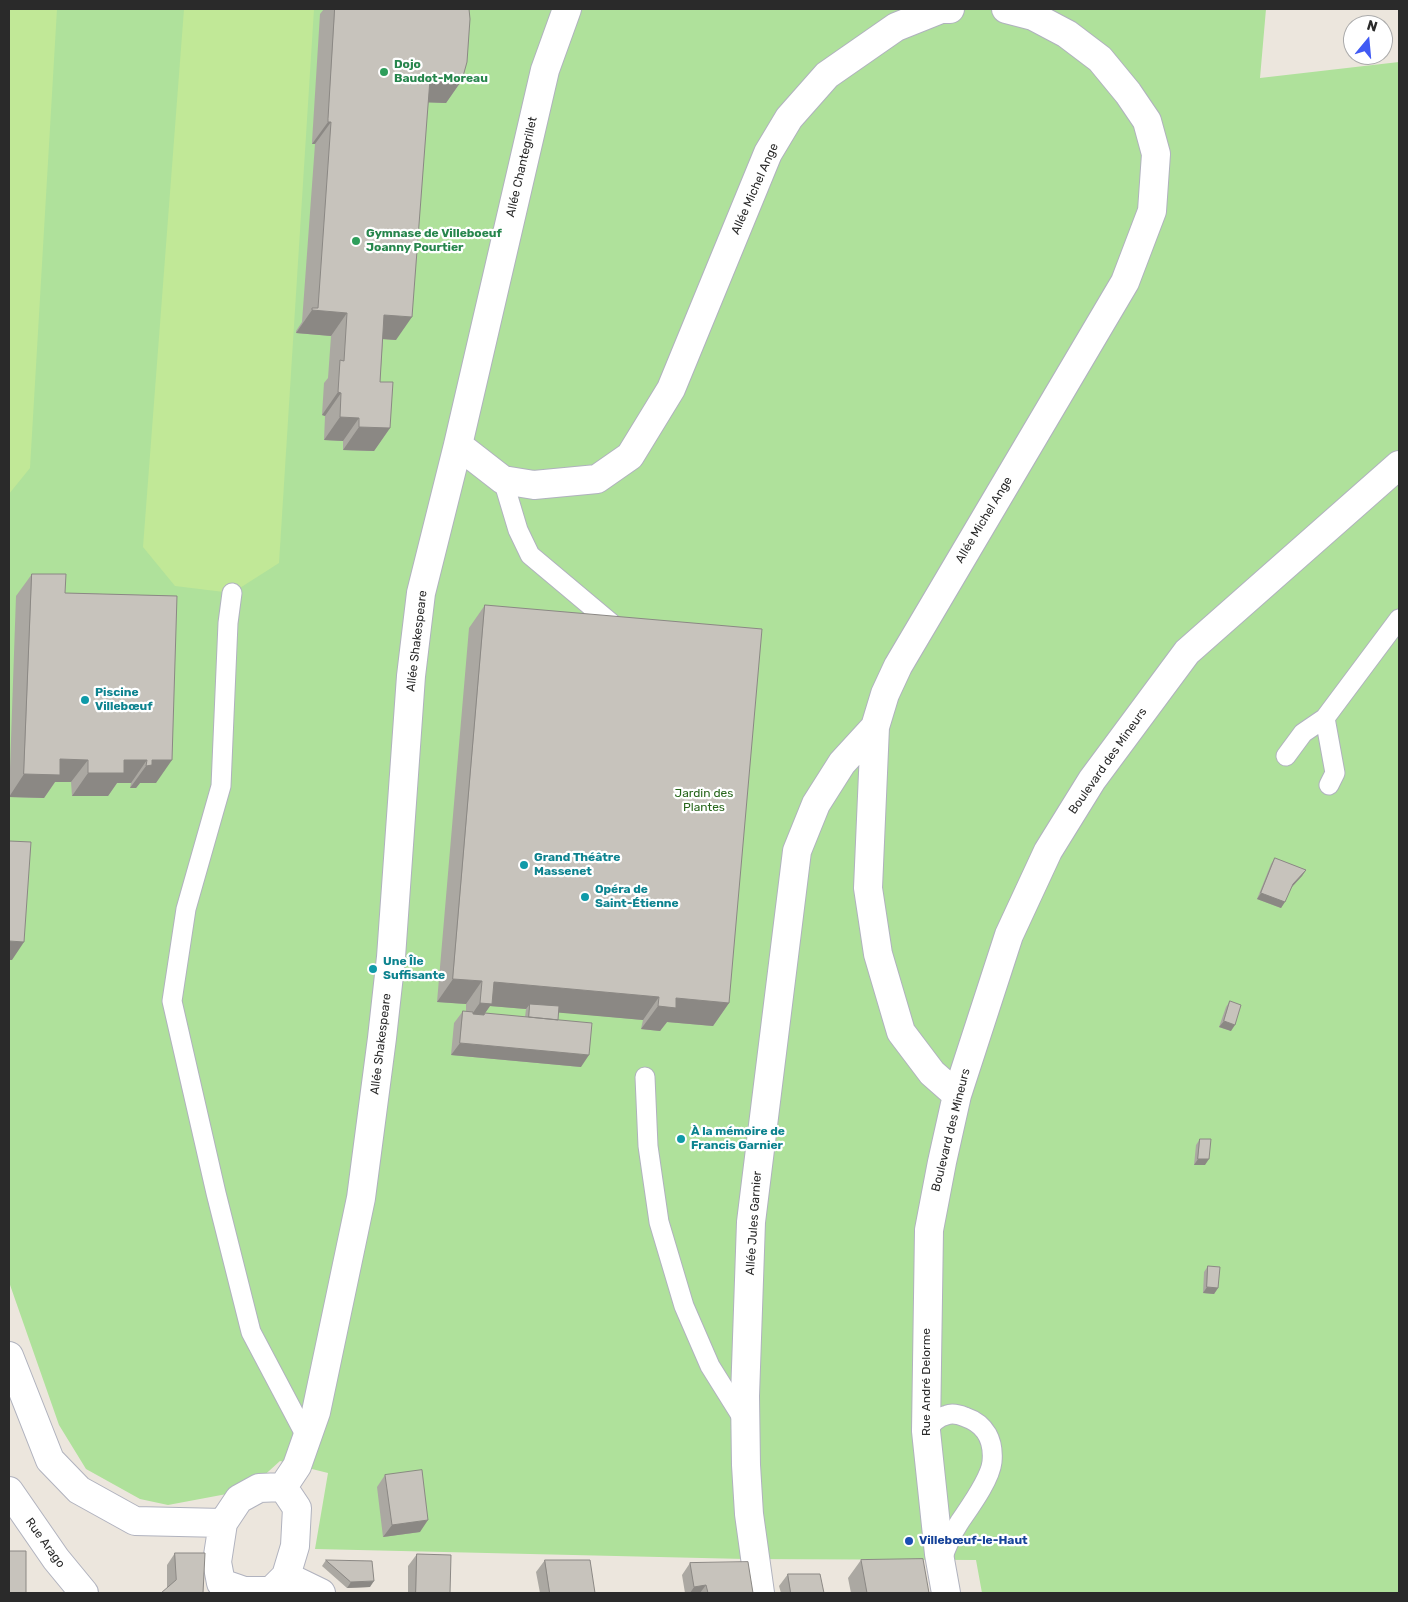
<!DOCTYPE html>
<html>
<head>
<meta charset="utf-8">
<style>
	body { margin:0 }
	#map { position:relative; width:1408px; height:1602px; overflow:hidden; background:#ece6dd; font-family:Rubik,sans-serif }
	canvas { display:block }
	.frame { position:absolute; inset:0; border:10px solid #2a2a2a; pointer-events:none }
	.north { position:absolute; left:1343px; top:15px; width:50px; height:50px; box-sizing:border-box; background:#fff; border:1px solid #aaa; border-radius:50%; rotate:17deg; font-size:14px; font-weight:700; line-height:20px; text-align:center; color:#2a2a2a }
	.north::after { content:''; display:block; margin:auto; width:18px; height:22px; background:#415af4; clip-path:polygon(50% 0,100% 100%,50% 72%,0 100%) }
</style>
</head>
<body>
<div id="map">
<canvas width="1408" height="1602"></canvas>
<div class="frame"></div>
<div class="north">N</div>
</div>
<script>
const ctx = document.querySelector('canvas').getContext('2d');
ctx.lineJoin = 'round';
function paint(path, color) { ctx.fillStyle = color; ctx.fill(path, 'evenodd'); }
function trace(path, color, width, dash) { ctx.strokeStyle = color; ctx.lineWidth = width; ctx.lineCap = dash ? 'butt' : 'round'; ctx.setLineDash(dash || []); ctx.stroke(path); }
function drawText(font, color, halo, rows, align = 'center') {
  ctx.font = font + ' Rubik,sans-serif'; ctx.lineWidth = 4.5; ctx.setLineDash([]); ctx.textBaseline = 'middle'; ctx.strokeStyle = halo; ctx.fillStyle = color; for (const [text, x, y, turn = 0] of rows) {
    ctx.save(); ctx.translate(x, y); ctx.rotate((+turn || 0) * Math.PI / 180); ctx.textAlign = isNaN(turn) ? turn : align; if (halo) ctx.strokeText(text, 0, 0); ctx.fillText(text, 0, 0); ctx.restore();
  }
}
paint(new Path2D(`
	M9 9H1266L1260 78 1399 62V1593H982L976 1560 745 1559 315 1549 328 1473 280 1461 248 1490 168 1505 140 1499 86 1469 59 1425 9 1282Z`), '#afe19b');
paint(new Path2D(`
	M9 9H57L30 468 9 494Z
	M184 9H314L279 563 232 593 175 586 143 547Z`), '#c1e897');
const lane = new Path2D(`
	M503 480 518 530 530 555 617 628
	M232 593 228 623 221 786 186 909 172 1001 216 1193 251 1332 307 1438
	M1325 718 1335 773 1329 785
	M1286 756 1303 733 1325 718 1399 619
	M645 1077 648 1146 659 1222 684 1306 710 1366 745 1422
	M926 1431C931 1424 937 1417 947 1415 952 1413 960 1415 965 1417 986 1424 994 1441 992 1462 990 1480 969 1508 959 1523 951 1535 946 1548 941 1562`);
const street = new Path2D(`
	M458 445 503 480 534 485 597 479 630 456 671 389 768 153 789 118 827 75 896 27 941 9H950
	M957 1095 932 1073 901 1032 878 954 868 888 875 727 885 694 898 666 1125 282 1152 211 1156 154 1147 121 1128 93 1100 59 1067 34 1033 16 1006 9
	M9 1356 50 1460 79 1490 135 1521 223 1523
	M283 1487 297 1466 316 1412 361 1198 382 1038 391 957 411 676 421 593 458 445 545 70 567 9
	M283 1487 297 1508 295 1546 286 1576 271 1591H244L221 1583 217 1562 223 1523 239 1499 259 1488Z
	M9 1491 56 1559 84 1593
	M286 1576 321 1593
	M760 1593 749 1514 746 1465 745 1396 751 1222 797 851 816 804 842 763 875 727
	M946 1593 939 1554 926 1431 929 1230 942 1162 957 1095 1009 935 1048 851 1092 780 1187 652 1399 465`);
trace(lane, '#b0b2be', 21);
trace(street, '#b0b2be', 30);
trace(lane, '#fff', 19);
trace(street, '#fff', 28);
paint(new Path2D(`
	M324 9H469L462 80 446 103 428 102 396 340 383 339 380 382 390 428 374 451 343 450V441L324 440 325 416 322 415 324 383 328 378 331 336 296 333V331L302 322 315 144H312V142L320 14Z
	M32 574 65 593 177 596 156 783H140L136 788H130L131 783H117L108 796H72L71 782H55L44 798 9 797 16 596Z
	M485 605 729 1003 713 1026 667 1022 660 1031 641 1029 643 1020 558 1012V1020L581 1067 451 1055 454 1023 463 1011H466V1004L437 1002 469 628ZM490 1006 526 1009 525 1017 485 1013Z
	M1275 858 1306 870 1302 876 1292 887 1281 908 1257 899 1271 864Z
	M1230 1001 1231 1031 1219 1027 1226 1007Z
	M1200 1139 1205 1165H1194L1196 1145Z
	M1208 1266 1218 1288 1214 1294 1203 1293 1204 1272Z
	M385 1475 420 1532 383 1537 377 1487Z
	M175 1553 203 1593 167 1588V1565Z
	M417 1554 450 1593H408V1566Z
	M326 1560 370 1587 347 1588 322 1566Z
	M545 1560 595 1593H540L536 1572Z
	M861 1560 929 1593H851L848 1578Z
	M690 1563 753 1593H685L682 1575Z
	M788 1574 824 1593H781L779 1586Z`), '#aba8a2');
paint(new Path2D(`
	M430 79 462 80 446 103 413 102Z
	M328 122H331L315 144H312Z
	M312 310 347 313 331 336 296 333Z
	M384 315 412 317 396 340 368 338Z
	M338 392 341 393 325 416 322 415Z
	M340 417 359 418 343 441 324 440Z
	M359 427 390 428 374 451 343 450Z
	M60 759 88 760 71 782H55L44 798 9 797 24 774Z
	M124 760H147L131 783H117L108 796H72L88 773Z
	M152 760H172L156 783H140L136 788H130L146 766Z
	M1306 870 1302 876 1289 890 1293 884Z
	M1261 893 1285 902 1281 908 1257 899Z
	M9 941 24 942 12 960H9Z
	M453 979 482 981 466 1004 437 1002Z
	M494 982 659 997 643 1020 529 1010 530 1004 526 1009 490 1006 476 1026H464Z
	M676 998 729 1003 713 1026 667 1022 660 1031 641 1029 658 1006Z
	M1224 1021 1235 1025 1231 1031 1219 1027Z
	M460 1043 589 1055 581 1067 451 1055Z
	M1198 1159H1209L1205 1165H1194Z
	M1207 1287 1218 1288 1214 1294 1203 1293Z
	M428 1520 420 1532 383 1537 392 1525Z
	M374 1581 370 1587 347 1588 351 1582Z
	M706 1585 700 1593H690L694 1587Z`), '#8b8884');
const building = new Path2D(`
	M335 9H469L470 19 467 62 462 80 430 79 412 317 384 315 380 382H393L390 428 359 427V418L340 417 341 393 338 392 340 360 344 361 347 313 312 310V308H318L331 122H328V119Z
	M32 574H66L65 593 177 596 172 760H152V765L146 766 147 760H124V773H88V760L60 759V775L24 774Z
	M485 605 762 629 729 1003 676 998V1008L658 1006 659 997 494 982 492 1004 480 1003 482 981 453 979Z
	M9 841 31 842 24 942 9 941Z
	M1275 858 1306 870 1293 884 1285 902 1261 893Z
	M1230 1001 1241 1005 1235 1025 1224 1021Z
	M530 1004 559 1006 558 1020 529 1017Z
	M463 1011 473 1012V1014L484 1015 485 1013 592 1023 589 1055 460 1043Z
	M1200 1139H1211L1209 1159H1198Z
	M1208 1266 1220 1267 1218 1288 1207 1287Z
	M422 1470 428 1520 392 1525 385 1475Z
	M9 1551H26V1593H9Z
	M175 1553H205L203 1593H161L176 1580Z
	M417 1554 451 1555 450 1593H416Z
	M923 1559 929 1593H867L861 1560Z
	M326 1560 372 1561 374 1581 351 1582Z
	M545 1560H590L595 1593H550Z
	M748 1562 753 1593H708L706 1585 694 1587 690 1563Z
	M788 1574H820L824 1593H791Z`);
paint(building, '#c7c3bc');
trace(building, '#8b8884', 1);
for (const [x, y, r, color] of [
	[384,72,5,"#2e9e5b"],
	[356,241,5,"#2e9e5b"],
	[85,700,5,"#0f9aa8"],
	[524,865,5,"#0f9aa8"],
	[585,897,5,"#0f9aa8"],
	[373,969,5,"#0f9aa8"],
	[681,1139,5,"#0f9aa8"],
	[909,1541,5,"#1a4fb4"]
]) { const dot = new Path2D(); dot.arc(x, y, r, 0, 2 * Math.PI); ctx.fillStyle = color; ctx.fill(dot); trace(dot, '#fff', 2); }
drawText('bold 12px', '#27864d', '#fff', [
	["Dojo",394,65],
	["Baudot-Moreau",394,79],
	["Gymnase de Villeboeuf",366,234],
	["Joanny Pourtier",366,248]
], 'left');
drawText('12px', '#2a2a2a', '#fff', [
	["Allée Chantegrillet",522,167,-77],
	["Allée Michel Ange",755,189,-66],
	["Allée Michel Ange",984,520,-59],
	["Allée Shakespeare",417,641,-83],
	["Boulevard des Mineurs",1108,761,-55],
	["Allée Shakespeare",381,1044,-83],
	["Boulevard des Mineurs",951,1130,-76],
	["Allée Jules Garnier",754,1223,-86],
	["Rue André Delorme",927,1382,-90],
	["Rue Arago",45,1543,54]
]);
drawText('bold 12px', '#0d838f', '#fff', [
	["Piscine",95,693],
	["Villebœuf",95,707],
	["Grand Théâtre",534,858],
	["Massenet",534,872],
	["Opéra de",595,890],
	["Saint-Étienne",595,904],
	["Une Île",383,962],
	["Suffisante",383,976],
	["À la mémoire de",691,1132],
	["Francis Garnier",691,1146]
], 'left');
drawText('12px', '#28661c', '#fff', [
	["Jardin des",704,794],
	["Plantes",704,808]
]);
drawText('bold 12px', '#164399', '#fff', [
	["Villebœuf-le-Haut",919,1541]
], 'left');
</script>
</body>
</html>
